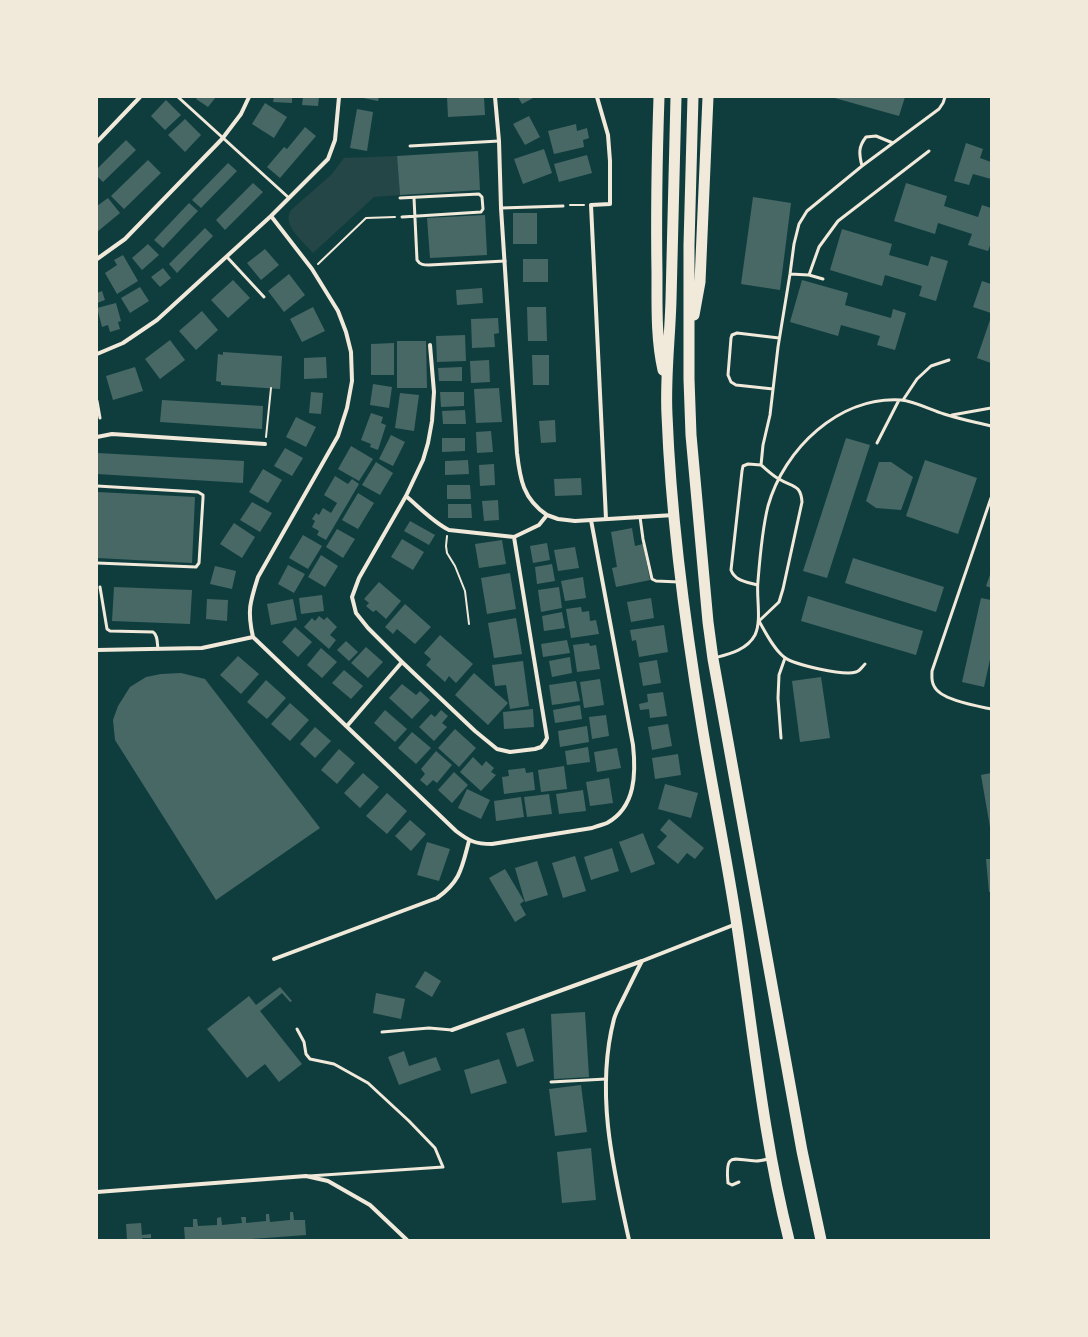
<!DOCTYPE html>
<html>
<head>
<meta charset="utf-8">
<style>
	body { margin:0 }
	#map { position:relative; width:1088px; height:1337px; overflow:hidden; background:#0f3d3e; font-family:Lato,sans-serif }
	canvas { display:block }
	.frame { position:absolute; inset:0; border:98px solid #f1e9da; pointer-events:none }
</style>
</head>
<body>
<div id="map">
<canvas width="1088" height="1337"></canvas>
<div class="frame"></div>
</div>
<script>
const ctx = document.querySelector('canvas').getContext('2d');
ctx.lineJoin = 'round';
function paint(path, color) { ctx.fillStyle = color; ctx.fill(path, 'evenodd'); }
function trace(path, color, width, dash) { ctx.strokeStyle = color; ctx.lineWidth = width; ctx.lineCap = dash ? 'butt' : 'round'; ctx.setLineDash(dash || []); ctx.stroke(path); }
paint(new Path2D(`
	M397 156 400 195 374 197 313 253C304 242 281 225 291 210L331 175 344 158Z`), '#244646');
paint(new Path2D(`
	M198 97H216L208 107 196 99Z
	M274 97H292V103L273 102Z
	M303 97H319L318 106 302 105Z
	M358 97H379L378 101Z
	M447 97H484L485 115 448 117Z
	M518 97H535L522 104Z
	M831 97H905L899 116Z
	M166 100 181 115 165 130 151 116Z
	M265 103 287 117 274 138 252 124Z
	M357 109 373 112 367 151 350 148Z
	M529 116 540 137 525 145 513 124Z
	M185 119 201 135 185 152 168 135Z
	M576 124 577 131 587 128 589 138 583 140 584 147 554 154 548 131Z
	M305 127 316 136 280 178 267 167 284 147 287 149Z
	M126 140 136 150 103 182 97 176V169Z
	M966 143 983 149 980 158 991 162V179L973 174 969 185 954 181Z
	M544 149 552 173 523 184 514 159Z
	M478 151 480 190 400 195 397 156Z
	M587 155 592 173 559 182 554 164Z
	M148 160 161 173 124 209 111 196Z
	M228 163 237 171 201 208 192 200Z
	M253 183 263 192 225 230 216 220Z
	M906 183 947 196 944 206 978 217 982 205 991 208V243L988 251 968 245 972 234 938 223 935 234 894 221Z
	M753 197 791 203 780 290 741 284Z
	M108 198 120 213 97 232V206Z
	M189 203 198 211 163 248 154 240Z
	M513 213H537V244H513Z
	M485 215 487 255 430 258 427 218Z
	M205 228 213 236 177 273 169 264Z
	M842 229 892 244 889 255 928 266 931 256 948 261 936 301 919 296 922 286 885 275 882 286 830 270Z
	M148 244 159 255 142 270 132 258Z
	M265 249 279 265 261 280 247 263Z
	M123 255 138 281 117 294 105 273 117 265 114 260Z
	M523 259H548V282H523Z
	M163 268 171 278 160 287 151 277Z
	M289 274 305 295 284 312 268 291Z
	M233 280 250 298 228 318 211 300Z
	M802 280 848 293 845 305 891 318 893 309 906 313 895 350 877 345 880 336 841 325 838 336 790 322Z
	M982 281 991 284V313L973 307Z
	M140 287 149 301 130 313 121 298Z
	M482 288 483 303 457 305 456 290Z
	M102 291 105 300 97 303V293Z
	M116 303 121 321 118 322 120 329 110 332 108 325 102 327 97 308Z
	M313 307 325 331 302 342 290 319Z
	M527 307H546L547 341H528Z
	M202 311 218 330 196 350 179 331Z
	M991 317V363L977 358Z
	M498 318 499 333 494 334 495 347 472 348 471 319Z
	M465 335 466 361 437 362 436 336Z
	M170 340 185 360 160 379 145 359Z
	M397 341H426L427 388H397Z
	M394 343V375H371V344Z
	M223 352 282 356 280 389 221 385V382L216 381 218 354 223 355Z
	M532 355H549V385H533Z
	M326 357 327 378 304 379V358Z
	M489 360 490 382 471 383 470 361Z
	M135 367 143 391 113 400 106 376Z
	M462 367V381H439L438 368Z
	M373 384 392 387 389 408 370 405Z
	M499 388 502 422 476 423 474 389Z
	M311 392 323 393 321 414 309 413Z
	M440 392H464V406L441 407Z
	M400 393 419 395 414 431 395 428Z
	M162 400 263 406 262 429 160 422Z
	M465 410 466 424H443L442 411Z
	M371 413 383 417 381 423 386 425 378 450 370 447 371 444 361 440Z
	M296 417 316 427 306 447 286 437Z
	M555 420 556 442 541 443 539 421Z
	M491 431 493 452 477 453 476 432Z
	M391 435 405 442 393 466 379 459Z
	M442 438H465V451L442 452Z
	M846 438 870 445 827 578 803 571Z
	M351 446 373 459 359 481 338 469Z
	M285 448 303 458 292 476 274 466Z
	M97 453 244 461 243 483 97 474Z
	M468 460 469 474 445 475V461Z
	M925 460 977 478 958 534 906 516Z
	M376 462 393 473 380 495 362 485Z
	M879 462H891L913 477 901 510 876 508 866 501Z
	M494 464 495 485 480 486 479 465Z
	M263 469 282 480 268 503 249 492Z
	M335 476 348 484 352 479 359 484 326 540 317 535 319 531 312 527 315 521 312 519 316 513 319 515 323 508 331 513 337 503 324 495Z
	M581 478 582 495 555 496 554 479Z
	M447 485H470L471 499H447Z
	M97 492 195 497 192 563 97 558Z
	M358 493 374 503 358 529 342 520Z
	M498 500 499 520 484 521 482 501Z
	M252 502 272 513 260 532 240 520Z
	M448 504H471L472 518H448Z
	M410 521 435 535 429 545 404 531Z
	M234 523 255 537 242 558 220 544Z
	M632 528 635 546 643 544 650 580 616 587 612 568 617 567 611 532Z
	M337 529 355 539 343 558 326 547Z
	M303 535 322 546 308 569 289 558Z
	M402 539 424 552 413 570 391 557Z
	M502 540 506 564 479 568 475 544Z
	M547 543 550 560 533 563 530 546Z
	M575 547 579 568 558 571 554 550Z
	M321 555 338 566 325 587 308 577Z
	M853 558 944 587 936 612 845 583Z
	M552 564 555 581 537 584 535 567Z
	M288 565 305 574 294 593 278 584Z
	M215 566 236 571 232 589 210 584Z
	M991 572V588L986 586Z
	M510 573 516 609 487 614 481 578Z
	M583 577 586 598 565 601 561 581Z
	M379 582 401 601 386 619 376 610 373 612 366 606 369 603 364 599Z
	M114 587 192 590 190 624 112 621Z
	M559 587 562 608 541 612 538 590Z
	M322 595 324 611 301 614 299 598Z
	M808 596 923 631 916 655 801 621Z
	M651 598 654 618 631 622 627 602Z
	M981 598 991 600V655L984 687 962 682Z
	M207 599 228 600 227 621 206 619Z
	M293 599 297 620 271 625 267 604Z
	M405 604 431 627 415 644 397 629 393 634 385 627Z
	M581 607 582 612 589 611 590 621 596 620 599 634 571 638 566 609Z
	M562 612 565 628 544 631 542 616Z
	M319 616 324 620 327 617 337 627 330 635 336 640 329 649 304 627 312 618 315 621Z
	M516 618 522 654 494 658 488 623Z
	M664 625 668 652 639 657 636 640 632 641 630 630Z
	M295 627 312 642 298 657 282 642Z
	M440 635 473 664 456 683 449 676 445 682 426 665 431 659 424 653Z
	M567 640 570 653 543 657 541 644Z
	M346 641 358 652 349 661 337 650Z
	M589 643 590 646 596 645 600 669 577 672 573 645Z
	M366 647 383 662 368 678 351 663Z
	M321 648 337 662 322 678 307 665Z
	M238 656 259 674 241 694 220 675Z
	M570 657 572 673 552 677 549 661Z
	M657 660 661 683 643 686 639 663Z
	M523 661 529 706 510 709 506 685 495 686 492 665Z
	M344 670 363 686 351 699 332 683Z
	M181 673 205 679 320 828 216 900 115 740 113 720 118 706 130 687 146 677 161 674Z
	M474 673 508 703 488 725 455 695Z
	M821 677 830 738 800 742 792 681Z
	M600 679 604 705 584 708 580 682Z
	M266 680 286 698 267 719 247 702Z
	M576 681 580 701 552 705 549 685Z
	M402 684 416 695 420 691 430 700 412 719 389 698Z
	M663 692 667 716 650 718 649 709 640 710 639 704 648 702 647 694Z
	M290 703 309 720 290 741 271 724Z
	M580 705 582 719 555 723 553 710Z
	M533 709 534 727 504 729 503 712Z
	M385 710 407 729 395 742 374 723Z
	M441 710 448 716 442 723 447 727 434 741 419 727 431 714 435 717Z
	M606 715 609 736 592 739 589 717Z
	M668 724 672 746 652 750 648 727Z
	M587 726 589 742 560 747 558 731Z
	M315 727 331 741 315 758 300 744Z
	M455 729 476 748 459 767 438 748Z
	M412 732 431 748 416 764 398 748Z
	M588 747 590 762 567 765 565 751Z
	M617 748 621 768 597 772 594 752Z
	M339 749 355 763 337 784 321 770Z
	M436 751 452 765 437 783 433 780 427 786 420 780 425 774 421 769Z
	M678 754 681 775 655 779 652 758Z
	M473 757 482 766 486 761 494 768 491 772 496 775 481 791 460 772Z
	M564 766 567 789 541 792 538 770Z
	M525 768 526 773 533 772 535 790 504 794 502 777 509 776 508 770Z
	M454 772 468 785 452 803 438 790Z
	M363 773 379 787 360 808 344 793Z
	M991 773V827H990L981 775Z
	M609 778 613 803 590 806 586 782Z
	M665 784 698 793 691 818 658 809Z
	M467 789 490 800 481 819 458 808Z
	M583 790 586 811 559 814 556 794Z
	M387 793 407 811 387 834 366 816Z
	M549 794 552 814 527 817 524 797Z
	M521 797 524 817 496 821 494 801Z
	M669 819 704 848 695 859 687 853 678 864 657 847 667 836 660 830Z
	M410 820 426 834 411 851 395 836Z
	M643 833 655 864 631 873 619 842Z
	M427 842 450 849 439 881 417 875Z
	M612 848 619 871 591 880 584 857Z
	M575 856 586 891 563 898 552 863Z
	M986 859H991V892H989Z
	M537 861 548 895 525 902 515 868Z
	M505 869 524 901 520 904 526 915 515 922 489 878Z
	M425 971 441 981 432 997 415 987Z
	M280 987 292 1001 290 1002 282 993 260 1011 302 1064 279 1082 265 1064 247 1078 207 1029 249 996 256 1005Z
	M376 993 405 999 401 1019 373 1013Z
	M585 1012 589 1077 554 1079 551 1014Z
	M524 1028 534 1061 517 1067 506 1033Z
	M404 1051 409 1066 436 1057 441 1070 399 1085 388 1057Z
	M499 1059 507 1083 471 1094 464 1070Z
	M581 1085 587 1132 555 1136 549 1089Z
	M591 1148 596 1200 562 1203 557 1152Z
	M290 1212H293L294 1220H305L306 1235 238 1240H185L184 1227H193V1219H197L198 1226 217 1225V1218L221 1217 222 1225 242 1223 241 1217H246V1223L266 1221V1214H269L270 1222 290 1220Z
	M141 1223 142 1235 151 1234V1238H142L143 1240H127L126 1224Z`), '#486865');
trace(new Path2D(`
	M570 205H584
	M318 264 366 218 395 217
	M266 437 271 388
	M447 536 446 546 447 553 455 566 465 591 469 624`), '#f1e9da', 2);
trace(new Path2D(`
	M178 97 289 198
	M410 146 499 141
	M862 166C859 154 858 147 866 137L876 136 893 143
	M400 198 479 194 482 197 483 209 481 212 402 217
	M414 198 417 260C420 265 424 265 429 265L505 261
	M501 208 563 206
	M227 257 264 297
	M790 274 809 275 819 247 838 221 929 151
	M809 275 823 279
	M773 389 736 385 731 382 728 375 731 338 732 335 737 333 779 338
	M903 400 917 379 931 366 949 360
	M97 401 100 418
	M952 415 991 408
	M877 443 899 400
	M97 486 198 492 203 495V498L199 563 196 567 97 563
	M991 498 932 671C932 676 931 681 934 686 940 700 977 706 991 709
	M640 517 643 539 652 579 656 581 679 582
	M757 585C747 582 735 581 731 570L742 471 743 466 748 464 761 465
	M100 587 107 629 110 631 153 632C158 635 157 643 158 649
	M714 658C729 654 747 650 755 635 762 620 756 597 758 581 760 556 762 530 768 506 784 449 839 396 901 400 914 401 931 410 944 414 959 419 975 422 991 426
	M865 664C862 667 860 671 856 672 844 676 794 665 784 657 773 648 766 633 759 621L779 602 783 589 802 502C801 484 792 487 779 479 773 476 767 470 761 465L763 445 770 415 778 347 790 274 794 244 799 224 807 211 862 166 939 109 943 103 945 97
	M781 738 778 698 779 675 785 658
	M297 1029 304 1042 306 1054 310 1059 334 1064 368 1083 409 1121 435 1148 443 1167 309 1176
	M382 1032 429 1028 452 1030
	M551 1082 606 1079
	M739 1182 732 1185 728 1183C725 1151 733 1160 756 1161 760 1161 764 1160 768 1159`), '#f1e9da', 3);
trace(new Path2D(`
	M495 97 499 141 501 208 517 453C520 479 523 499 547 515
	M597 97 608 135 610 161V204L591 205 606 519
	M97 142 140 97
	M271 216 312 269 338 311 346 332 351 352 352 381 347 408 338 436 258 577C250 602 247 611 253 637L456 831C469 841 475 844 492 844L592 828C597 826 602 825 607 823 636 807 636 773 633 745L591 520
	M97 259 125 239 222 139 241 114 249 97
	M430 345 434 392 432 421 428 443 423 460 406 496 359 578 352 597 356 613 368 628 402 662 475 731 497 749 510 752 535 749 541 747 545 742 547 738 514 537
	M97 354 123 343 157 320 271 216 328 159 335 140 339 97
	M97 437 112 434 265 444
	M406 496C419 507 433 522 449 530L514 537 539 525 547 515 558 519 575 521 674 515
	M97 650 202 648 253 637
	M347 726 402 662
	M274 959 437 898C461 881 462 867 469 841
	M452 1030 642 961 736 924
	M97 1192 306 1176 328 1181 370 1205 407 1240
	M629 1240C613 1168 595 1092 614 1019 616 1012 620 1005 623 999 629 987 635 974 642 961`), '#f1e9da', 4);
trace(new Path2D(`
	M659 97C657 156 656 215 657 274 657 306 656 339 663 370
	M676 97C674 165 673 232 671 300 670 338 665 377 667 415 671 519 685 624 702 726 713 793 727 859 737 926 753 1031 763 1137 789 1240
	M693 97 689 245V379L691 435 708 622 713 659 802 1151 821 1240
	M694 315 700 282 708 97`), '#f1e9da', 11);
</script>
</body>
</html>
